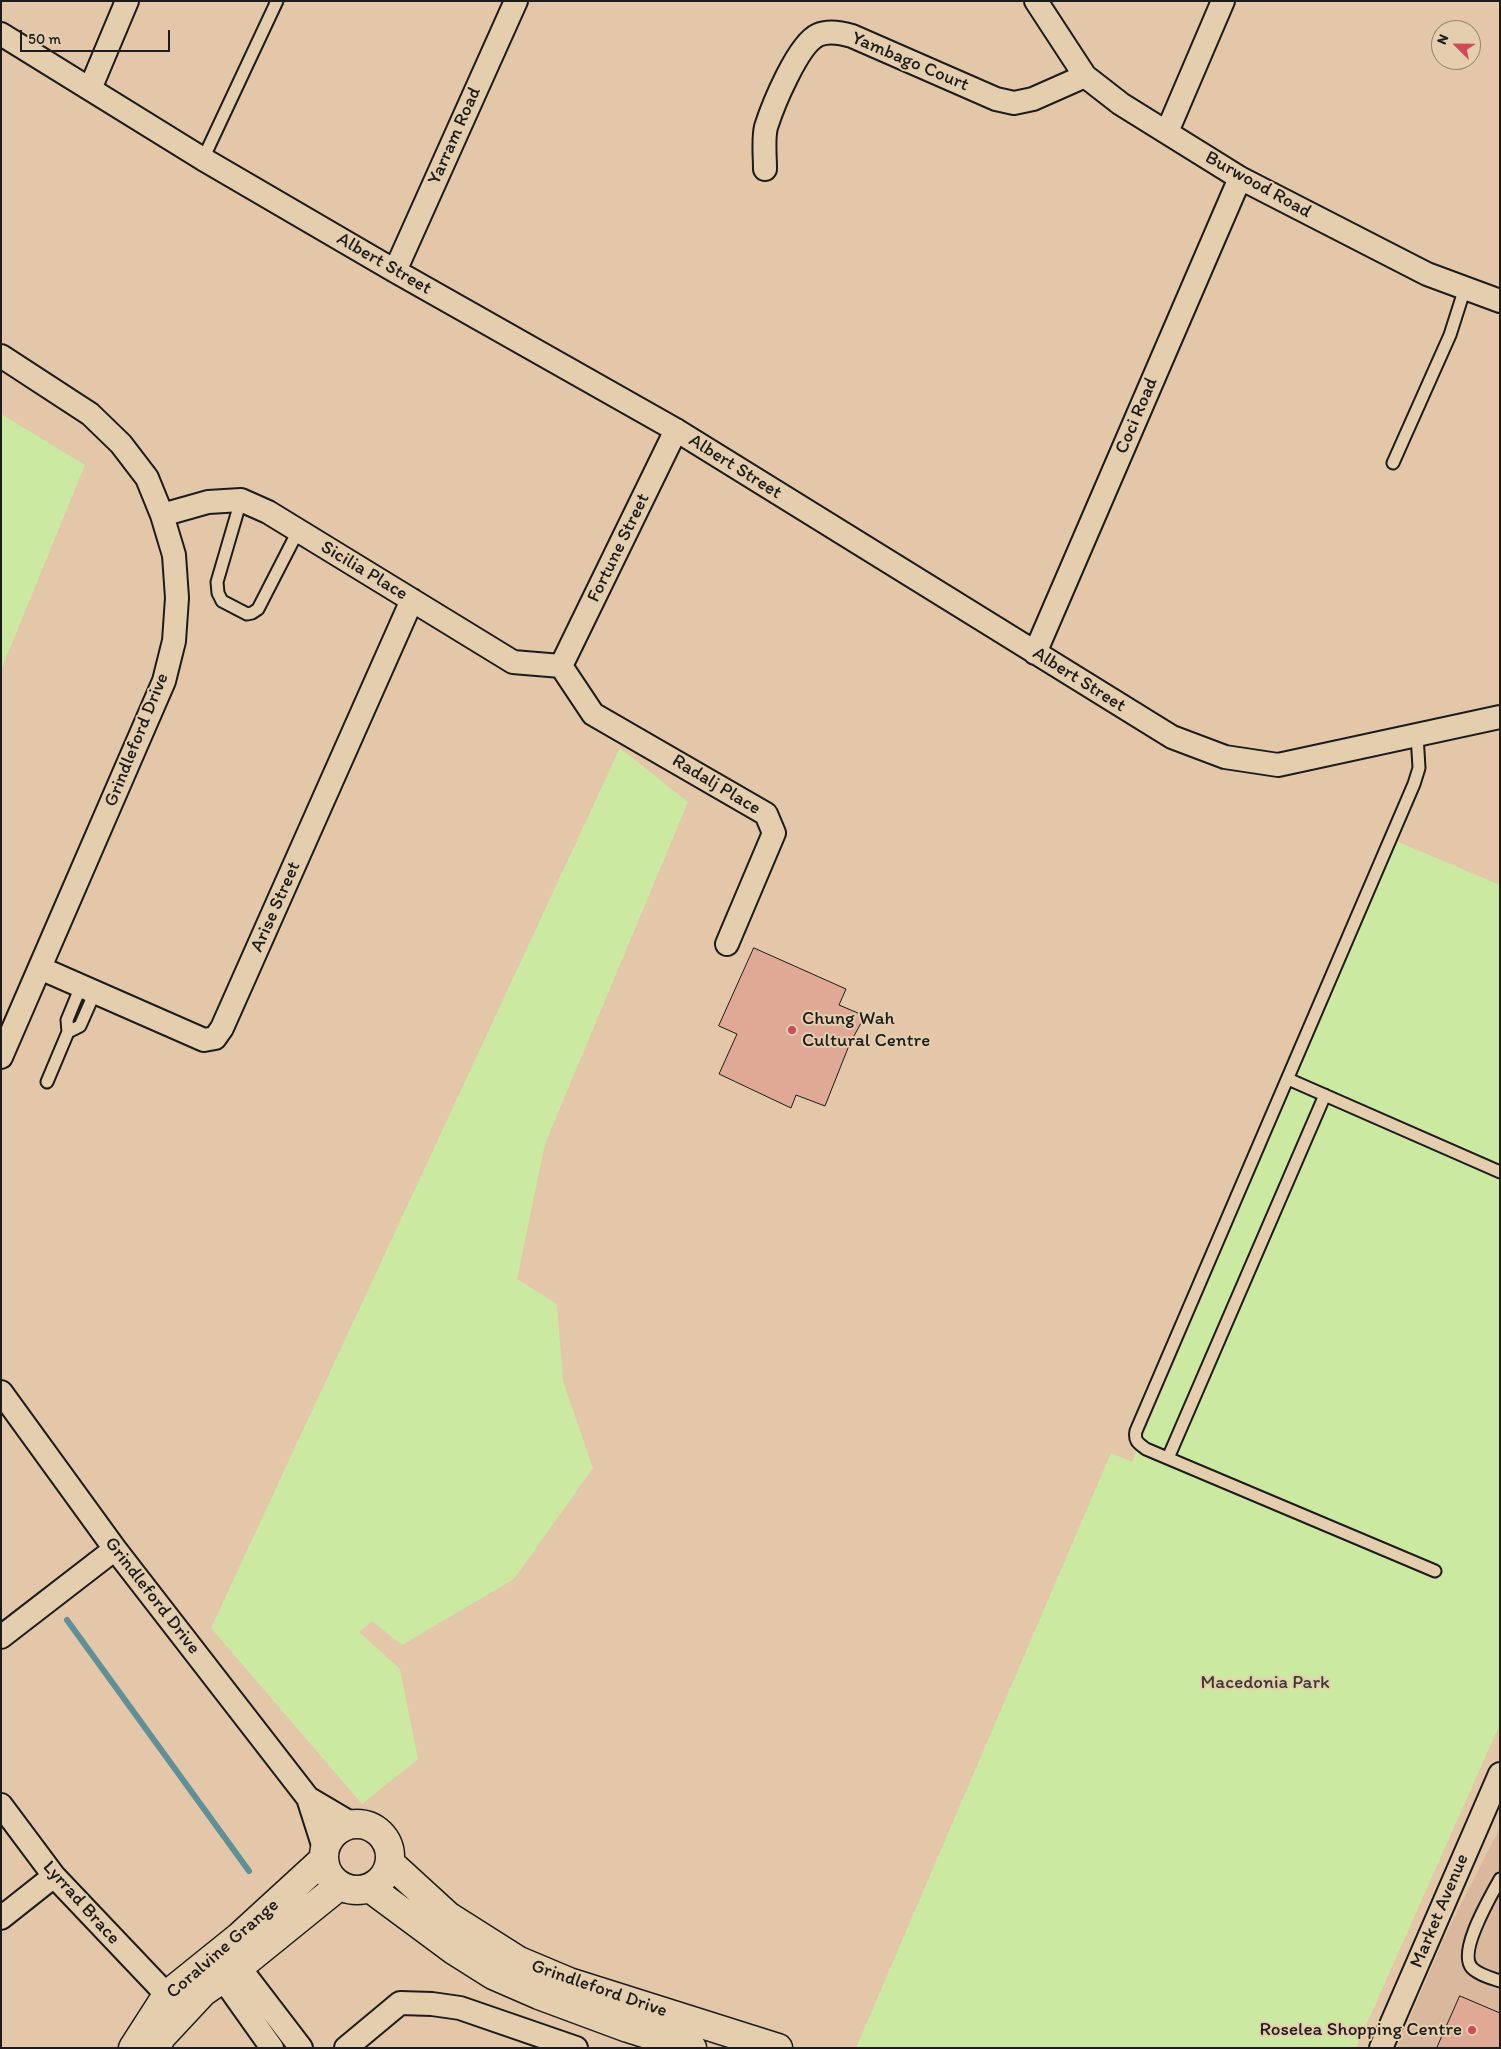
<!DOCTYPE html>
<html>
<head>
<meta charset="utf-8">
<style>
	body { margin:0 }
	#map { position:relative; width:1501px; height:2049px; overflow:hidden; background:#e3c7a8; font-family:Itim,sans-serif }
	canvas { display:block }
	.frame { position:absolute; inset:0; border:2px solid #1c1c1c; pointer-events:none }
	.north { position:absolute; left:1431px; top:20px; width:50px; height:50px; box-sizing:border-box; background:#e4cead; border:1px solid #948773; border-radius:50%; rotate:293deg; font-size:14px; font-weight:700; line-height:20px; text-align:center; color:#1c1c1c }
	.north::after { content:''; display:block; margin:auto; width:18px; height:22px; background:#d1495b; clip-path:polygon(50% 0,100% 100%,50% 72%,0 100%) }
	.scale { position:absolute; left:20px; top:30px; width:150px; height:22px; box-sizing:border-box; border:2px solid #1c1c1c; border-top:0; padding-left:6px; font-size:15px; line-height:18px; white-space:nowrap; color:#1c1c1c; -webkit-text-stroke:4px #e4cead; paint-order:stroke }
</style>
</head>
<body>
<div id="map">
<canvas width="1501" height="2049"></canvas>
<div class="frame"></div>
<div class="north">N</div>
<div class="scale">50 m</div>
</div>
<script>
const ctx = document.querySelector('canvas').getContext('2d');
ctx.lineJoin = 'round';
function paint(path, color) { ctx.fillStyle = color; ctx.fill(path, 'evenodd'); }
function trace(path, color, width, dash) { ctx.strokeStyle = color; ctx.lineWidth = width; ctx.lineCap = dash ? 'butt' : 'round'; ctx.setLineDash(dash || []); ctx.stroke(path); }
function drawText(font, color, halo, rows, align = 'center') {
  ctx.font = font + ' Itim,sans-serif'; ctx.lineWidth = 4; ctx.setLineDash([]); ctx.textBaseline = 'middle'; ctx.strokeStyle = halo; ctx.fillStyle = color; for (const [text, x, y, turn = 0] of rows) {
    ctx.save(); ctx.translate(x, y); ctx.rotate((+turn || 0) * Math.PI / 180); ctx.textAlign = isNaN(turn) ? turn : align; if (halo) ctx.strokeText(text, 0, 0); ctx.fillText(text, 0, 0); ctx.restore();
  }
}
paint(new Path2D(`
	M1500 1827V2048H1397L1446 1934Z`), '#dab89d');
paint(new Path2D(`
	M1 414 85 465 1 670Z
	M620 748 688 802 545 1144 517 1279 557 1304 563 1381 593 1468 514 1579 402 1645 372 1621 359 1632 400 1669 418 1759 362 1804 211 1628Z
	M1396 841 1500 885V1724L1356 2048H856L1111 1453 1132 1462Z`), '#cbe9a1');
trace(new Path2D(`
	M67 1620 249 1871`), '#609097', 6);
const building = new Path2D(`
	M754 948 846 989 839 1005 865 1016 850 1043 825 1106 796 1095 791 1108 719 1074 737 1034 719 1026Z
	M1460 1996 1500 2013V2048H1437Z`);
paint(building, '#dfa995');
trace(building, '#1c1c1c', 1);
const service = new Path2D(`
	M203 159 277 1
	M1393 463 1450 335 1465 288
	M241 500 217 582 218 593 222 601 247 614 252 613 258 609 298 531
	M1417 735 1419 768 1414 784 1136 1431C1134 1441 1138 1443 1146 1449L1435 1571
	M68 1032 80 1026 95 992
	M1288 1079 1500 1172
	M47 1082 68 1032 67 1020 81 986
	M1168 1458 1325 1095
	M1500 1879C1491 1896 1457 1952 1472 1968 1479 1975 1491 1978 1500 1981`);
const minor = new Path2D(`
	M1036 1 1085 76 1121 104 1240 178 1427 274 1500 301
	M1 34 203 159 395 271 676 430 1172 737 1225 757 1278 765 1500 717
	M90 89 127 1
	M1167 132 1223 1
	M765 169C765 156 763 139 766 127 773 105 798 44 818 35 829 30 842 33 852 36L996 99 1014 103 1033 99 1085 76
	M395 271 516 1
	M1 356 90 414 121 444 147 478 162 515 174 555 177 598 174 641 164 681 1 1057
	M162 515 208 502 241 500 268 512 513 662 561 666
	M1035 653 1240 178
	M561 666 593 714 766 814 774 833 727 944
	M561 666 676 430
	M40 968 204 1040 215 1038 222 1028 412 600
	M1 1392 115 1549 308 1798 324 1848
	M1 1637 115 1549
	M308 1798 352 1824
	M1 1805 54 1876 167 1995
	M1 1918 54 1876
	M239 1967 301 2048
	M223 1979 272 2048
	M346 2048 400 2003 432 2004 460 2008 576 2048
	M1381 2048 1500 1774`);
const tertiary = new Path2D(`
	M324 1857a33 33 0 1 1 66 0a33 33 0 1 1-66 0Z
	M390 1863 448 1916 519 1961 569 1982 778 2048
	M370 1888 455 1951 493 1975 539 1995 628 2028 692 2048
	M133 2048 167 1995 239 1937 323 1860
	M155 2048 162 2036 203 1992 239 1967 339 1886`);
trace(service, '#1c1c1c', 15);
trace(minor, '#1c1c1c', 26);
trace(tertiary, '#1c1c1c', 31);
trace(service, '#e4cead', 11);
trace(minor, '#e4cead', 22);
trace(tertiary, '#e4cead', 28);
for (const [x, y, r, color] of [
	[792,1030,5,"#d1495b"],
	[1472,2030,5,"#d1495b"]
]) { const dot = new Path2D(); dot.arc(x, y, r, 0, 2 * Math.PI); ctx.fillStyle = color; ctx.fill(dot); trace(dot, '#e4cead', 2); }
drawText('19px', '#1c1c1c', '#e4cead', [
	["Yambago Court",910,62,23],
	["Yarram Road",455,136,-66],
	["Burwood Road",1258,185,29],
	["Albert Street",384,264,30],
	["Coci Road",1137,416,-67],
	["Albert Street",735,467,32],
	["Fortune Street",619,548,-64],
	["Sicilia Place",364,571,31],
	["Albert Street",1079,680,32],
	["Grindleford Drive",137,740,-68],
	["Radalj Place",716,785,31],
	["Arise Street",276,907,-66],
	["Grindleford Drive",152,1596,52],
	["Lyrrad Brace",81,1903,48],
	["Market Avenue",1440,1911,-67],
	["Coralvine Grange",223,1949,-41],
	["Grindleford Drive",599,1989,19]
]);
drawText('19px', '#1c1c1c', '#e4cead', [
	["Chung Wah",802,1019],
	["Cultural Centre",802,1041],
	["Roselea Shopping Centre",1462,2030,"right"]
], 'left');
drawText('19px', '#363b30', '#e4cead', [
	["Macedonia Park",1265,1683]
]);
</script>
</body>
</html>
